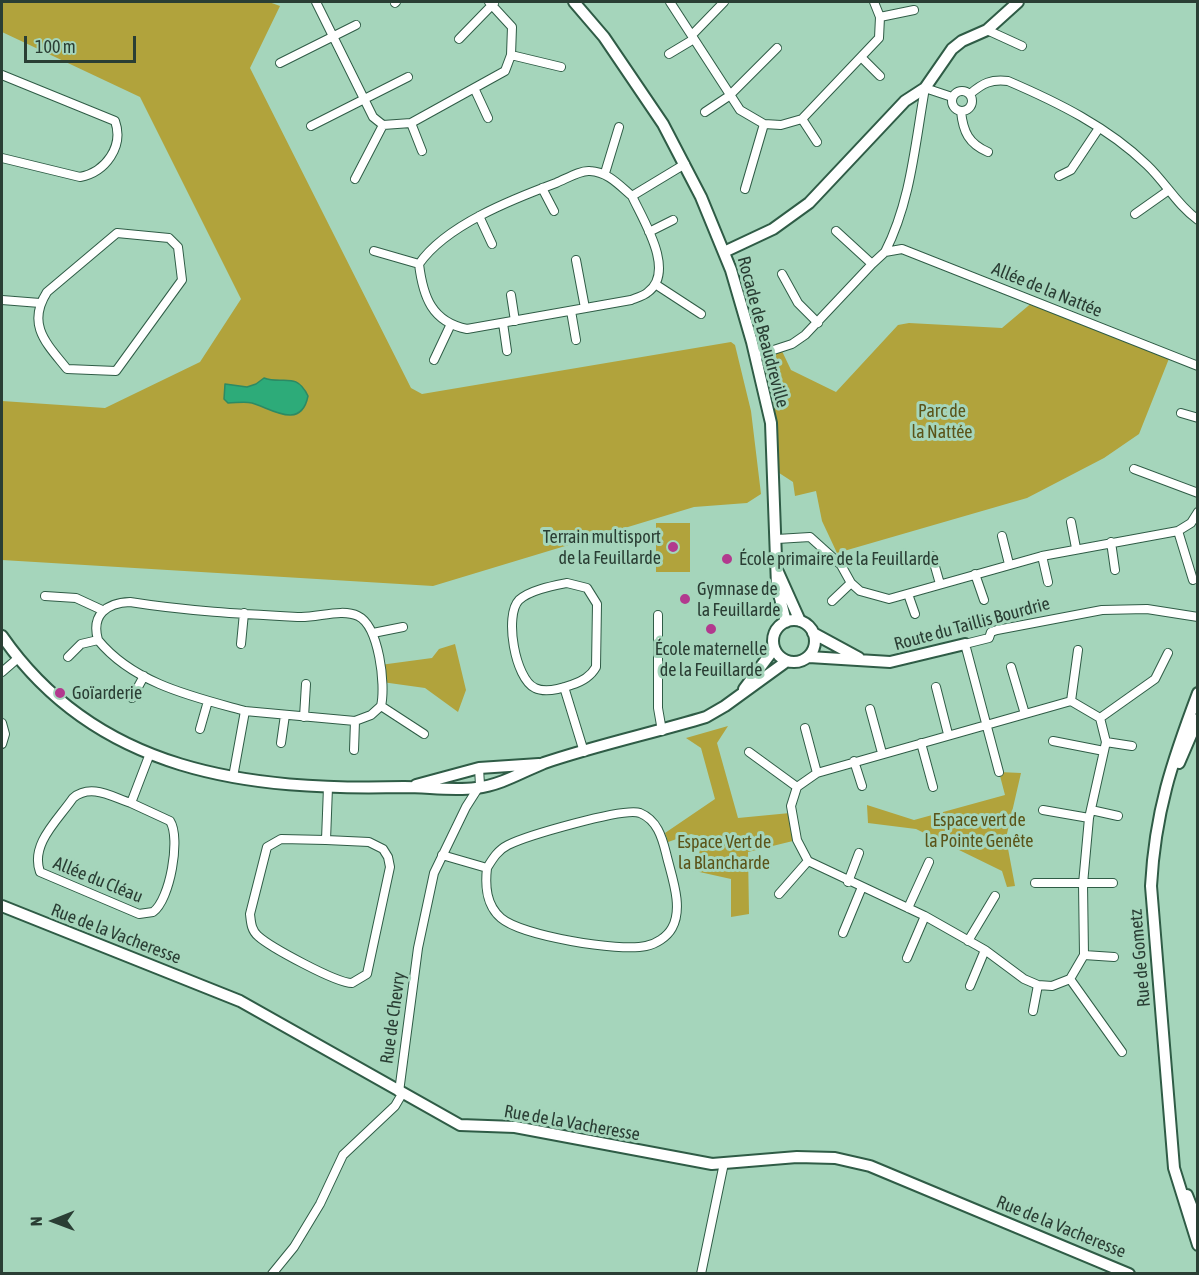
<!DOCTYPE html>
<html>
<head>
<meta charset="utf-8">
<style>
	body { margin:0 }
	#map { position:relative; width:1199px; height:1275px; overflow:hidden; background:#a5d5bb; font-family:"Asap Condensed",sans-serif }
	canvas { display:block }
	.frame { position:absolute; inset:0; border:3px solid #2a3e34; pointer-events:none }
	.north { position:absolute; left:24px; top:1191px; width:60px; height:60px; -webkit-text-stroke:4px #a5d5bb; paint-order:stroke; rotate:269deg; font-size:16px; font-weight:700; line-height:24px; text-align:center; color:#2a3e34 }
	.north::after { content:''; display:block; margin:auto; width:21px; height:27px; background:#2a3e34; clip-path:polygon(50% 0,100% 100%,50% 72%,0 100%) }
	.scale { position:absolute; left:24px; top:36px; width:112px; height:27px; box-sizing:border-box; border:3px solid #2a3e34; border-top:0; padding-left:8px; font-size:18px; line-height:21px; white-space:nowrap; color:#2a3e34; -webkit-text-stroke:4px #a5d5bb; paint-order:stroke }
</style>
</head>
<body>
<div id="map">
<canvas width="1199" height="1275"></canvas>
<div class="frame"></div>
<div class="north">N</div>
<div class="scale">100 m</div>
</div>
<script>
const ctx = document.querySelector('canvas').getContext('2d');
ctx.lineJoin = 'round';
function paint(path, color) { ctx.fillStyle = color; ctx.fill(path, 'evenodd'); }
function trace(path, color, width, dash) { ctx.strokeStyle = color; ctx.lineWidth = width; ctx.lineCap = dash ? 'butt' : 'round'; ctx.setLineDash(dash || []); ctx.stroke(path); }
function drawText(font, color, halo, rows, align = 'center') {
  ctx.font = font + ' "Asap Condensed",sans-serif'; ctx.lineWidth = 6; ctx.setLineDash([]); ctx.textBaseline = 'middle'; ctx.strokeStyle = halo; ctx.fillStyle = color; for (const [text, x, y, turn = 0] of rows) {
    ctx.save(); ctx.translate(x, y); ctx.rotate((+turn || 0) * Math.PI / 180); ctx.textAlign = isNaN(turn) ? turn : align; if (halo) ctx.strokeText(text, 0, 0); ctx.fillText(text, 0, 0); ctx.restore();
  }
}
paint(new Path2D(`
	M2 2H269L280 6 250 68 411 388 422 394 731 342 735 345 751 411 761 494 747 503 694 507 433 586 2 560V401L105 408 200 362 241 299 140 97 2 32Z
	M1034 301 1170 356 1139 434 1104 458 1027 498 837 553 822 521 816 491 795 496 793 482 773 469 755 356 781 349 791 370 836 392 898 325 909 323 1002 328Z
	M656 523H690V572H656Z
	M455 644 466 690 458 712 425 688 382 682 380 665 432 658 439 649Z
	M728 726 717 743 738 818 790 813 797 840 748 852 749 914 731 917V879L695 871 703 837 691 834 668 842 665 833 715 799 701 748 686 738Z
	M999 772 1021 773 1006 838 1015 886 1007 887 1002 871 916 829 868 823 867 805 914 820 1005 795Z`), '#b1a33c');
const water = new Path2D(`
	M264 378C283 385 296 371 308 396 301 431 270 408 252 403 244 401 236 403 228 403L224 399 225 384 247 387 256 384Z`);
paint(water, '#2dab79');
trace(water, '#2c8a64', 1.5);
const street = new Path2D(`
	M316 2 373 117 383 125 411 123 505 71 511 55 512 27 489 2
	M670 2 740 110 764 124 781 125 802 119 879 38 880 17 874 2
	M395 3 396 2
	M880 17 914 10
	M987 30 1022 46
	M692 35 724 2
	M459 39 494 3
	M669 54 694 39
	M511 55 561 67
	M862 58 880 76
	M280 63 356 25
	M2 75 115 121C124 146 106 172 80 177L2 158
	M475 90 488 118
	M952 101a10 10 0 1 1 20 0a10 10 0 1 1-20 0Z
	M970 94C983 83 991 79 1008 81 1057 102 1108 127 1147 165 1166 183 1177 205 1198 220
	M961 111C963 132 969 144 988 152
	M705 112 729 96 777 48
	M802 119 817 142
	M411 123 422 151
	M311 126 408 77
	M605 173 619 127
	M1059 176 1071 170 1099 128
	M355 179 383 125
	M542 188 554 211
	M745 189 764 124
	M632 196C643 220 676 271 648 292 644 296 636 298 631 300L467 329C432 322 423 297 419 264 446 225 513 199 556 183 566 179 580 170 590 171 608 172 619 185 632 196L685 164
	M1135 214 1169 190
	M479 216 492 244
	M836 231 872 264
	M649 232 673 220
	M117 233 169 238 178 247 182 280 116 371 67 369C47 344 26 325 47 292Z
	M374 251 419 264
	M885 252C911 201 915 144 925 88L952 97
	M576 260 585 308
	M782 274 798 303 818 323
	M655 284 701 314
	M511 295 515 321
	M2 300 40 303
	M571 311 576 340
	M503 323 507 351
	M755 356 792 344 805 335 872 264 885 252 902 249 1198 366
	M434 360 450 326
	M1181 413 1198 418
	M1134 469 1198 493
	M1071 522 1076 548
	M1178 531 1193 580
	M1002 536 1009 564
	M777 539 810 537 841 565 851 583 860 591 889 599 1042 556 1178 531 1191 523 1198 512
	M1111 542 1115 570
	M932 556 940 584
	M1042 556 1048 582
	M975 574 984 600
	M567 583 587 588 597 604 596 667C591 676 581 682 571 685 560 689 545 693 535 688 515 679 504 615 519 600 530 590 552 586 567 583Z
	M908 594 915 614
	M45 596 76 598 102 610
	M832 601 851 583
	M658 615V708L662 731
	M373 633 403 627
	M241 644 244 613
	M68 657 81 644 98 640
	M1011 667 1025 714
	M2 672 17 659
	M564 687 584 752
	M936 687 948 734
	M132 698 144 676
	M1071 701 1100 718 1106 742 1089 818 1083 884 1084 955 1070 979 1052 986 1038 985 1024 979 985 950 925 916 808 861 797 840 791 806 797 787 817 773Z
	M1071 701 1078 650
	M381 706 424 734
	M870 709 882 753
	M304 717 306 684
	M1100 718 1155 679 1168 653
	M2 723 5 734 2 744
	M805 728 817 773
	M200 729 208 701
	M1053 741 1104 751
	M1106 742 1132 746
	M281 743 285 715
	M921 743 933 787
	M354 750 355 721
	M749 752 797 787
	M854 761 862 786
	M999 772 965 644 989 638 991 632 997 630 1102 610 1147 609 1198 617
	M233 777 245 711 355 721 371 715 381 706C386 685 379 626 358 616 342 608 317 618 299 617 243 614 186 611 130 602 106 603 91 615 98 640 134 684 194 697 245 711
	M131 803 170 821C181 838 170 900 153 912L139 914 40 872C30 844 58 820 73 798 91 783 112 797 131 803L149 756
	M1043 810 1089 818
	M1091 810 1118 816
	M326 840 281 839 267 847 250 914C251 922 251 930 258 936 270 947 336 983 352 983L367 974 390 867 388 857 383 849 369 842 326 840 328 787
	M442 855 487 868C493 858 498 850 508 845 526 836 624 807 640 813 657 820 662 837 666 853 671 875 684 907 672 928 667 937 656 944 646 946 619 952 522 936 501 918 486 905 485 886 487 868
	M848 882 859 853
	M1035 883H1113
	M779 894 808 861
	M908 908 929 862
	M843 933 862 887
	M968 941 995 896
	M1084 955 1114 957
	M907 958 925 916
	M1070 979 1122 1052
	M970 986 985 950
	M1033 1011 1038 985
	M399 1092 418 948 434 873 466 807 480 785 479 768
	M272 1274 294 1247 320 1204 343 1155 395 1106 402 1094
	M701 1274 724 1163`);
const secondary = new Path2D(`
	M574 2 604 37 663 124 701 197 731 270 752 342 771 423 777 586 786 622
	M724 252 773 229 809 203 905 101 925 88 952 49 962 41 987 30 1018 2
	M778 572 800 621
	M773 641a21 21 0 1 1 42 0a21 21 0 1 1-42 0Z
	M813 633 859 658
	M2 636C97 773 249 791 404 787 428 787 452 791 476 788 501 785 522 772 544 763 597 745 653 733 706 717L725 706 787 661
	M809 657 890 662 965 644
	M744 689 774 649
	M1198 693C1172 762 1155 812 1151 886L1174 1168 1198 1245
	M1179 763 1198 719
	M416 785 479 768 539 764
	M2 906 240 1001 460 1125 515 1127 712 1164 797 1157 835 1158 870 1166 1129 1274
	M1187 1195 1198 1223`);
trace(street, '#2f5c46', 10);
trace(secondary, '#2f5c46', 14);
trace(street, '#fff', 8);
trace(secondary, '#fff', 10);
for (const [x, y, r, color] of [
	[673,547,6,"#b2398e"],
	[727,559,6,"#b2398e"],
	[685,599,6,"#b2398e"],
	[711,629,6,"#b2398e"],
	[60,693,6,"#b2398e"]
]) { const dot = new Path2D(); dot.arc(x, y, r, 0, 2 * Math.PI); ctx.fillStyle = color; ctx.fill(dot); trace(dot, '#a5d5bb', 2); }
drawText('18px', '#2a3e34', '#a5d5bb', [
	["Allée de la Nattée",1047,290,22],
	["Rocade de Beaudreville",763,332,75],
	["Route du Taillis Bourdrie",972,624,-15],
	["Allée du Cléau",98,880,22],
	["Rue de la Vacheresse",116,934,21],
	["Rue de Gometz",1140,958,-95],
	["Rue de Chevry",393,1018,-82],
	["Rue de la Vacheresse",572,1123,10],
	["Rue de la Vacheresse",1061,1227,22]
]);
drawText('18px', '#5b5419', '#a5d5bb', [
	["Parc de",942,411],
	["la Nattée",942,432],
	["Espace vert de",979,820],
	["la Pointe Genête",979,841],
	["Espace Vert de",724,842],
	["la Blancharde",724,863]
]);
drawText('18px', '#2a3e34', '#a5d5bb', [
	["Terrain multisport",661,537,"right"],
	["de la Feuillarde",661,558,"right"],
	["École primaire de la Feuillarde",739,559],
	["Gymnase de",697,589],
	["la Feuillarde",697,610],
	["École maternelle",711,649,"center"],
	["de la Feuillarde",711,670,"center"],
	["Goïarderie",72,693]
], 'left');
</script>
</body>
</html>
